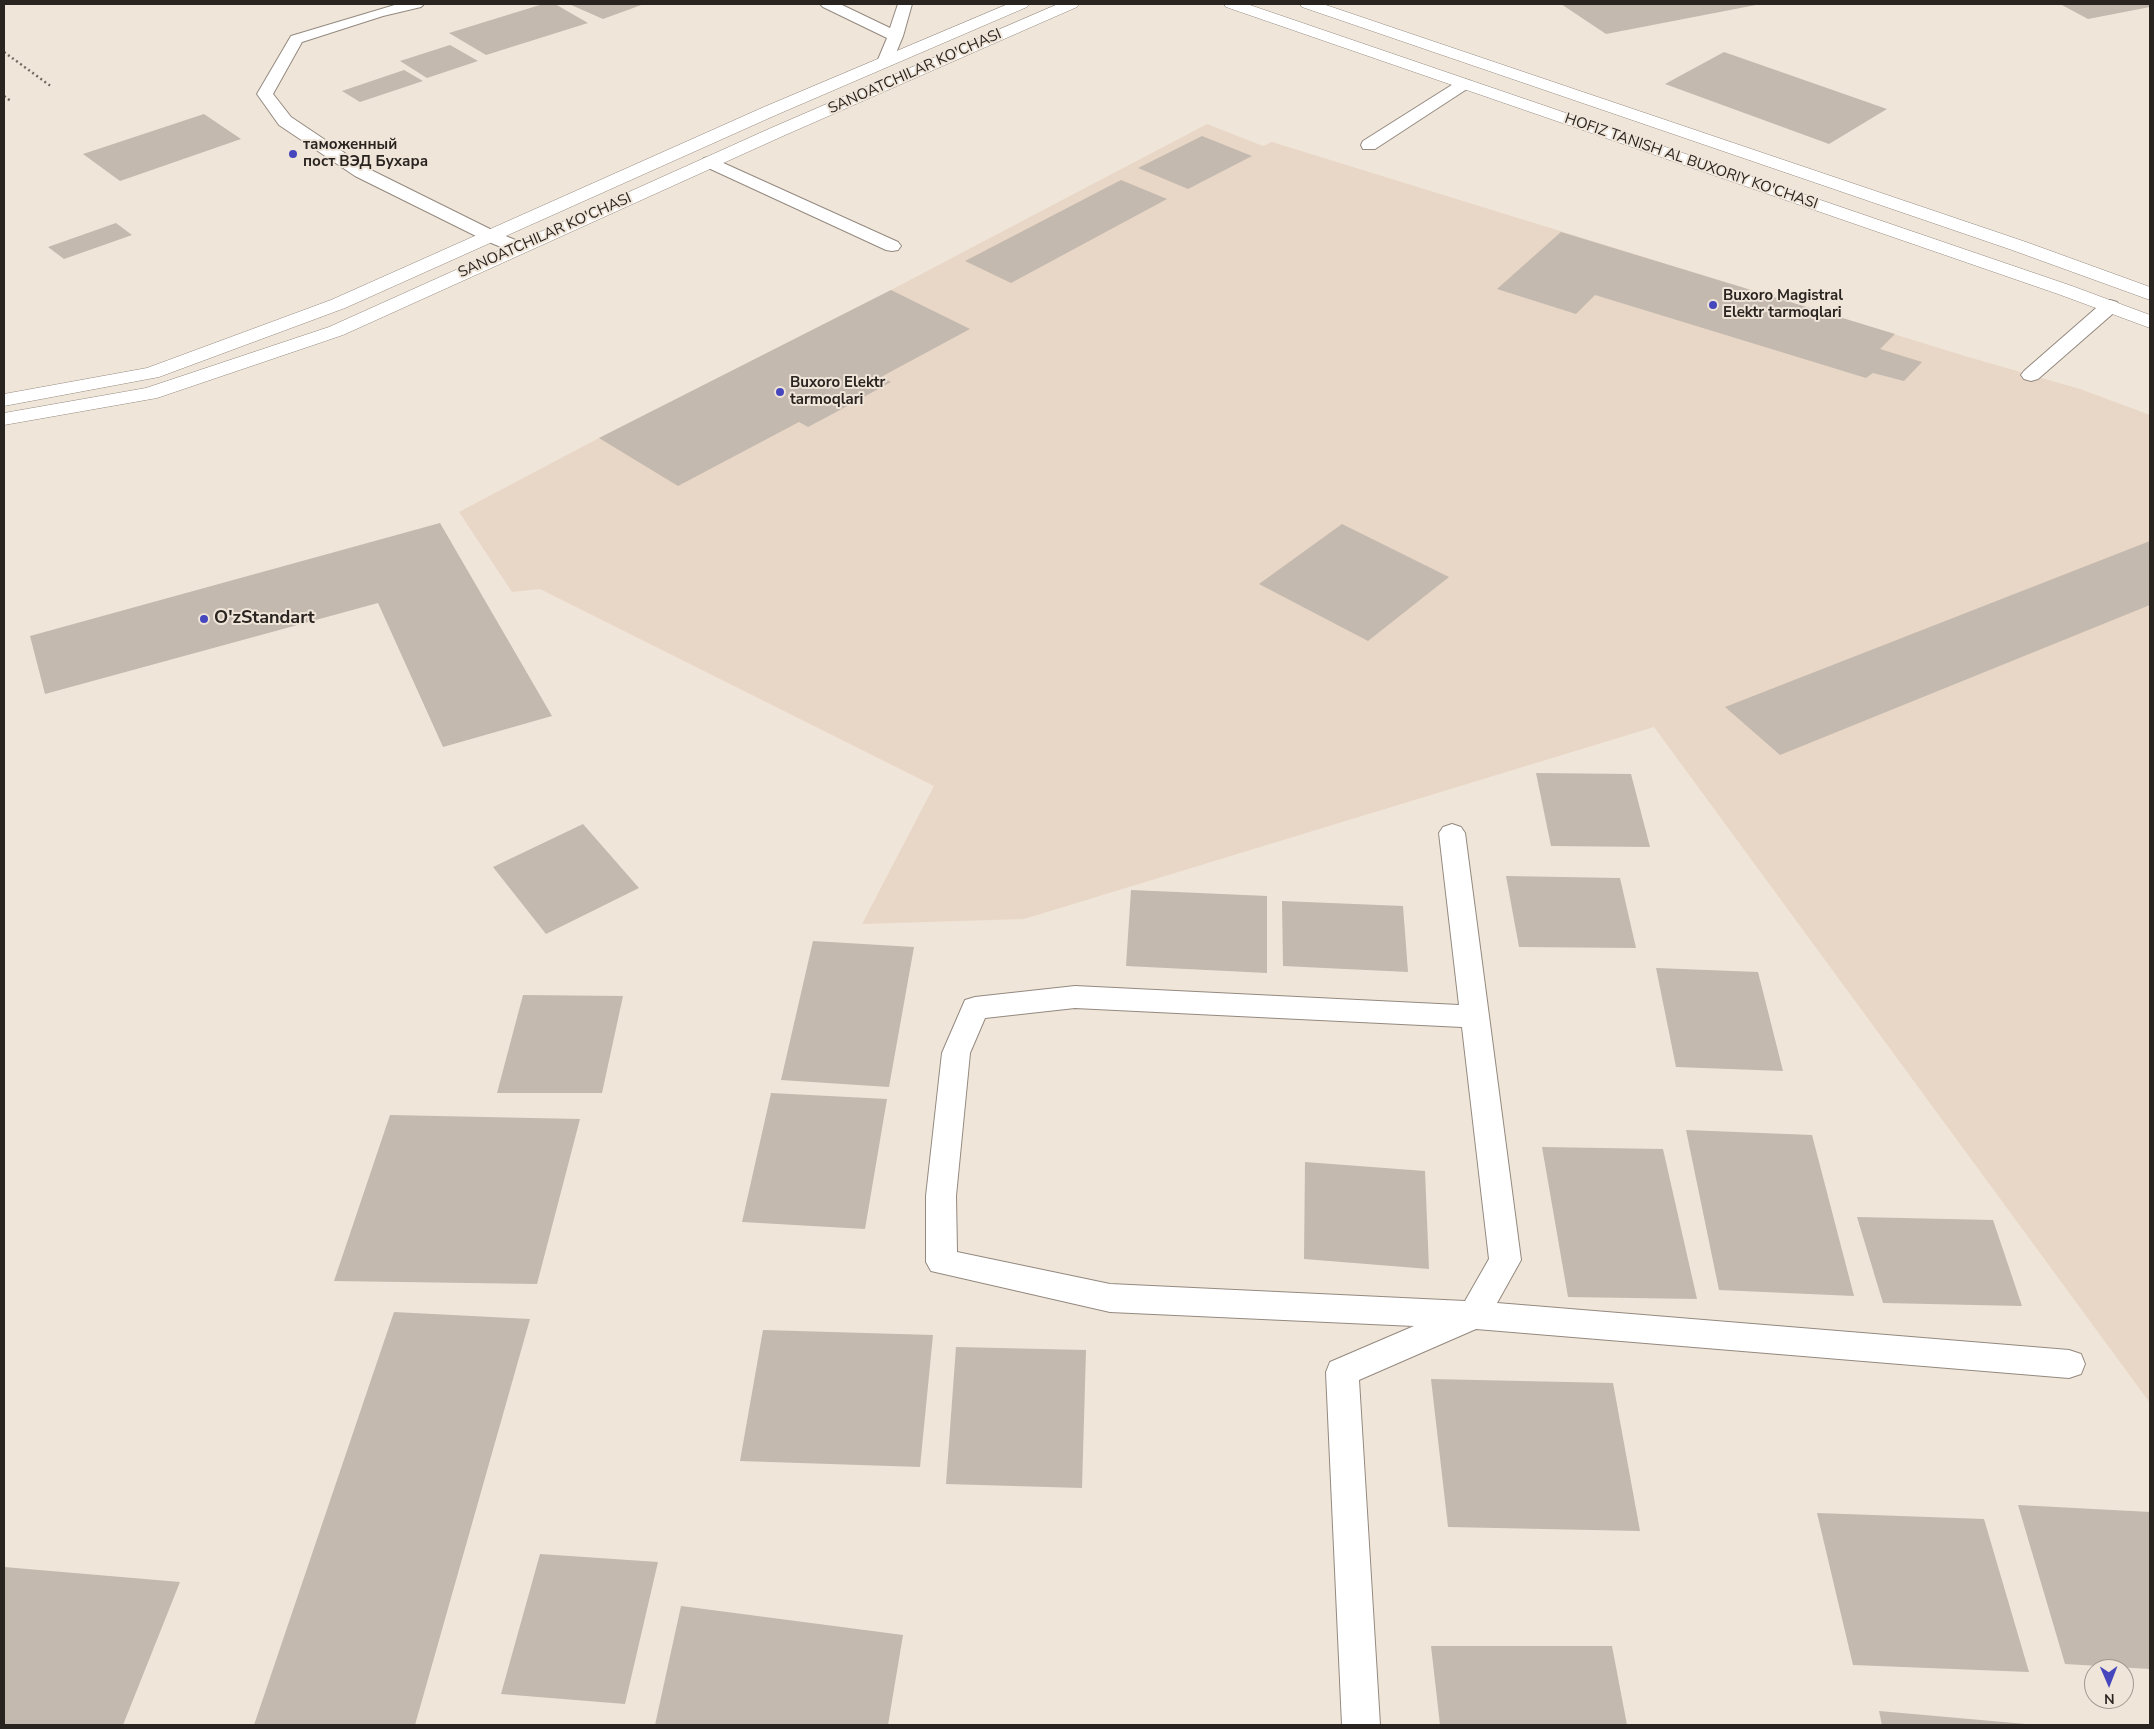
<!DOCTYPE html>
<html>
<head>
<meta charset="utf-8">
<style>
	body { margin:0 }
	#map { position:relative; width:2154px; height:1729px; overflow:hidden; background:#f0e5d9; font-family:"Nunito Sans",sans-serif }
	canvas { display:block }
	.frame { position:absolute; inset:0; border:5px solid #292420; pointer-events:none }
	.north { position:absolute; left:2084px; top:1659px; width:50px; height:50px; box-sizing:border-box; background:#f0e5d9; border:1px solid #a0988f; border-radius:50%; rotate:179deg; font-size:14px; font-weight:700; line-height:20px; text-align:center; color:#292420 }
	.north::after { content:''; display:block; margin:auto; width:18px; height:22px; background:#4647bd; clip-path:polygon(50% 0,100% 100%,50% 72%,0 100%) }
</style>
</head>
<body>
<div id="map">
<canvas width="2154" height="1729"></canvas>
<div class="frame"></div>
<div class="north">N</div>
</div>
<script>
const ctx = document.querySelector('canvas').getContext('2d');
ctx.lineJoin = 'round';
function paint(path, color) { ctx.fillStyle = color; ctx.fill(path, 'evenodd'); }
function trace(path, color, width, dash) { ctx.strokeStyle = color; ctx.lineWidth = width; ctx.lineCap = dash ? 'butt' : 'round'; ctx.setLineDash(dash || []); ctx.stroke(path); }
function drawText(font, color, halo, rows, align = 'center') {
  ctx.font = font + ' "Nunito Sans",sans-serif'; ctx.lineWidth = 4; ctx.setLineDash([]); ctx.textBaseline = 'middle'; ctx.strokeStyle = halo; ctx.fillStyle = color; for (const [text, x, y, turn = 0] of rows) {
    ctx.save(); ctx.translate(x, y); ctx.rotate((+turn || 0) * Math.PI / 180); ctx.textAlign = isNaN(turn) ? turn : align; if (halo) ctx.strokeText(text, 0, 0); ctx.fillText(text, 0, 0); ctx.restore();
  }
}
paint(new Path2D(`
	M1207 124 1263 146 1272 142 1968 357 2080 389 2150 415V1403L1654 727 1024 919 862 924 934 786 540 589 512 592 459 512 599 438 891 290Z`), '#e8d7c7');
paint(new Path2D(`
	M543 4H555L588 23 486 55 449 33Z
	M569 4H644L603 19Z
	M1561 4H1756V5L1606 34Z
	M2060 4H2150V7L2088 19Z
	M450 45 478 61 427 78 400 61Z
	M1724 52 1887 109 1829 144 1665 84Z
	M404 70 423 81 360 102 342 91Z
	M204 114 241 139 120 181 83 154Z
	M1202 136 1252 156 1188 189 1138 168Z
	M1121 180 1167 199 1011 283 965 261Z
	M116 223 132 235 64 259 48 247Z
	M1561 232 1895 334 1880 349 1922 362 1904 381 1873 373 1866 378 1595 295 1576 314 1497 289Z
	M891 290 970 329 881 377 891 382 840 410 808 427 799 422 678 486 599 438Z
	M440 523 552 716 443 747 378 603 45 694 30 636Z
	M1342 524 1449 577 1368 641 1259 584Z
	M2150 541V605L1780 755 1725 707Z
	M1536 773 1631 774 1650 847 1551 846Z
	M583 824 639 888 546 934 493 867Z
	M1506 876 1620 878 1636 948 1519 947Z
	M1131 890 1267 896V973L1126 966Z
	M1282 901 1403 906 1408 972 1283 966Z
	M813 941 914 947 889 1087 781 1080Z
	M1656 968 1758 972 1783 1071 1676 1067Z
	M523 995 623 996 602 1093H497Z
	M771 1093 887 1099 865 1229 742 1222Z
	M390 1115 580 1119 537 1284 334 1281Z
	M1686 1130 1812 1135 1854 1296 1719 1290Z
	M1542 1147 1663 1149 1697 1299 1568 1297Z
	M1305 1162 1425 1171 1429 1269 1304 1259Z
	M1857 1217 1993 1220 2022 1306 1883 1303Z
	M394 1312 530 1319 415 1725H254Z
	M763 1330 933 1335 920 1467 740 1461Z
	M956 1347 1086 1350 1082 1488 946 1484Z
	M1431 1379 1613 1383 1640 1531 1448 1527Z
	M2018 1505 2150 1512V1669L2065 1664Z
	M1817 1513 1984 1519 2029 1672 1853 1665Z
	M540 1554 658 1562 625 1704 501 1694Z
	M4 1567 180 1582 123 1725H4Z
	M681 1606 903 1635 888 1725H655Z
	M1431 1646H1612L1627 1725H1440Z
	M1879 1711 2026 1724 2025 1725H1882Z`), '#c4b9ae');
const service = new Path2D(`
	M398 4H424L421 7 383 16 302 42 273 94 291 117 367 168 496 232 525 244 528 248 525 252 519 253 513 252 484 240 355 176 279 125 257 94 291 36Z
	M820 4H840L890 28 898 4H912L903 36 891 65H879L877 62 887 38 823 7Z
	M1464 79 1470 81 1472 84 1470 87 1375 149H1363L1361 145 1363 141 1458 81Z
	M710 157 898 242 901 246 898 250 892 251 886 250 704 166 701 162 704 158Z
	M2110 300 2117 302 2119 306 2117 310 2038 379 2031 381 2024 379 2021 375 2024 371 2103 302Z
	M1452 824 1461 827 1465 833 1521 1260 1497 1303 2069 1350 2081 1354 2085 1364 2081 1374 2069 1378 1476 1329 1359 1380 1380 1725H1342L1326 1372 1330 1362 1414 1326 1110 1312 931 1271 926 1262V1196L942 1053 965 1000 975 997 1075 986 1459 1005 1439 833 1443 827ZM1075 1008 1462 1027 1489 1259 1465 1301 1110 1284 957 1252 956 1196 970 1053 985 1018Z`);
const secondary = new Path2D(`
	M1224 4H1247L2072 286 2150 315V328L2058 294 1226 7Z
	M1300 4H1323L2026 242 2150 287V300L2012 250 1302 7Z`);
const primary = new Path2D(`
	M1008 4H1029L1027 7 776 115 345 308 159 377 4 406V394L147 368 331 300 764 107Z
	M1058 4H1079L1077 7 783 136 343 335 157 398 4 425V413L146 388 329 327 771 128Z`);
trace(service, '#94897f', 2);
trace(secondary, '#94897f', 1);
trace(primary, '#94897f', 1);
paint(service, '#fff');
paint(secondary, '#fff');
paint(primary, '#fff');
trace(new Path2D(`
	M4 52 52 87
	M4 96 12 102`), '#726b64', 2.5, [2, 3]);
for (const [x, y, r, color] of [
	[293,154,5,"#4647bd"],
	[1713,305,5,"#4647bd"],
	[780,392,5,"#4647bd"],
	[204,619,5,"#4647bd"]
]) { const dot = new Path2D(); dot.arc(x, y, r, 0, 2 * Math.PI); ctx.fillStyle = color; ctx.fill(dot); trace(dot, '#f0e5d9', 2); }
drawText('15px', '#292420', '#f0e5d9', [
	["SANOATCHILAR KO'CHASI",915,72,-24],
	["HOFIZ TANISH AL BUXORIY KO'CHASI",1691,162,19],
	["SANOATCHILAR KO'CHASI",545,236,-24]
]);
drawText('bold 15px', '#292420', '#f0e5d9', [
	["таможенный",303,145],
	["пост ВЭД Бухара",303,162],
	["Buxoro Magistral",1723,296],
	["Elektr tarmoqlari",1723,313],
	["Buxoro Elektr",790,383],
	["tarmoqlari",790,400]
], 'left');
drawText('bold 18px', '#292420', '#f0e5d9', [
	["O'zStandart",214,619]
], 'left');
</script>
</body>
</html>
